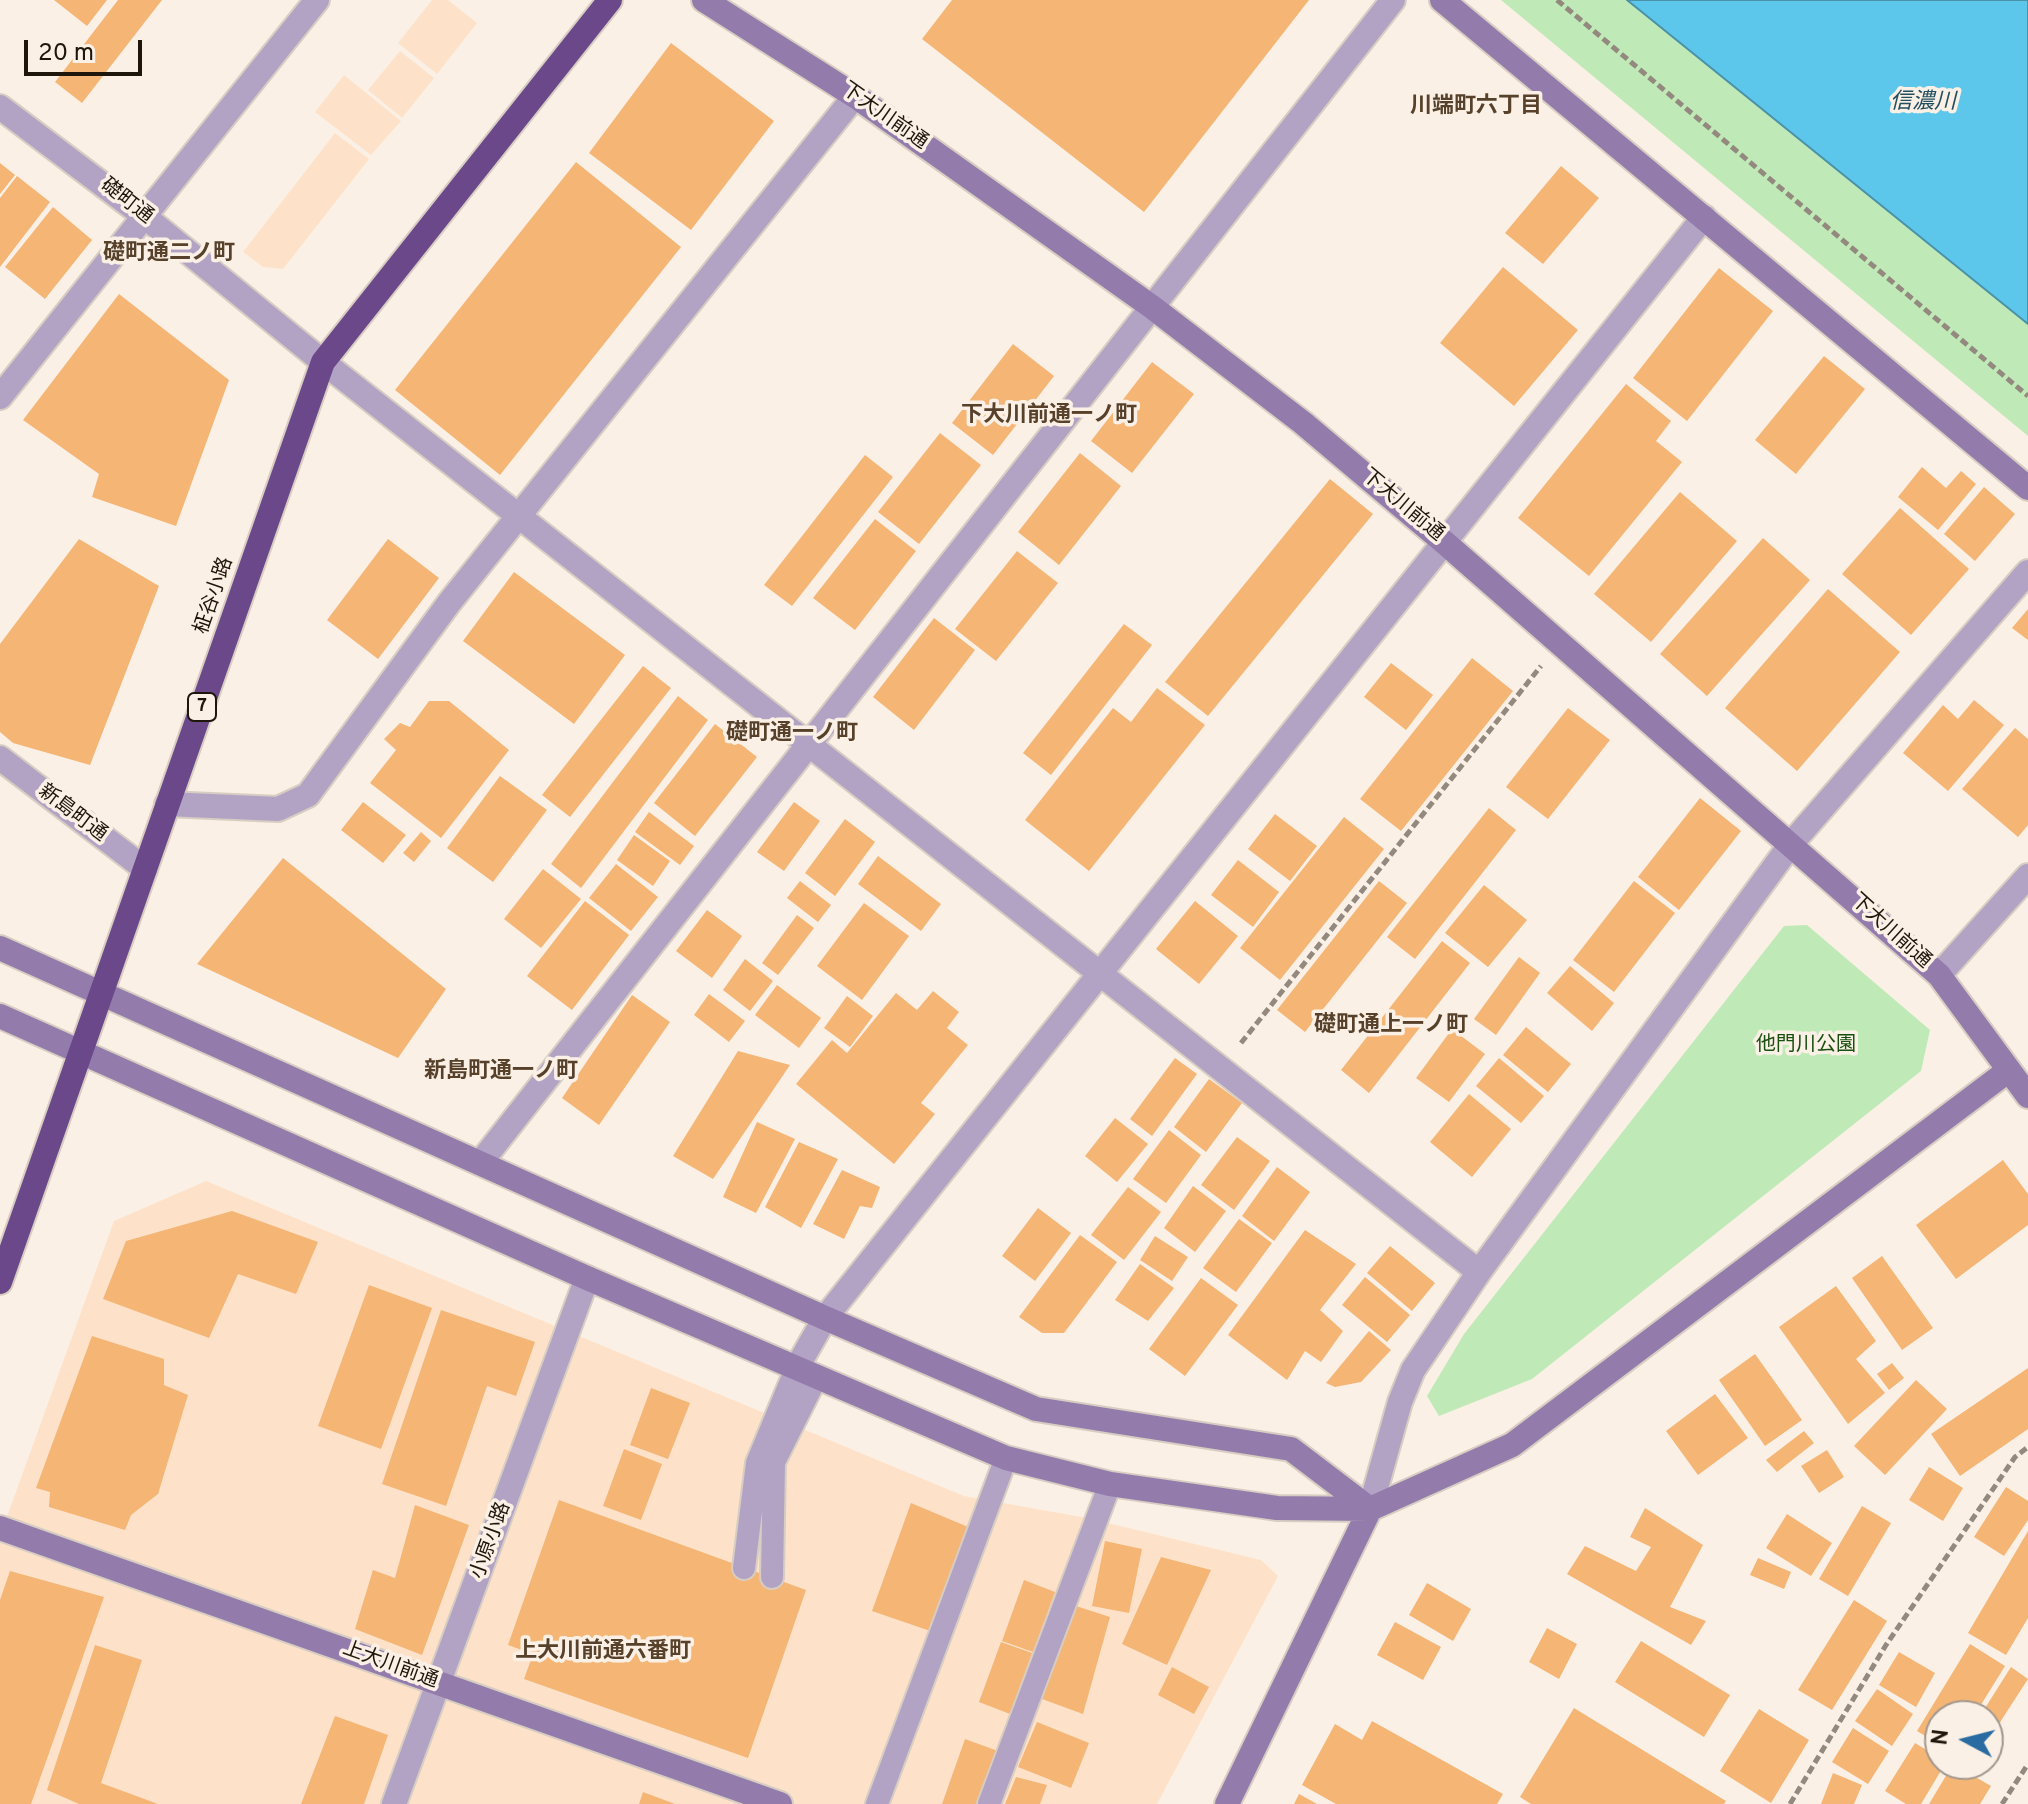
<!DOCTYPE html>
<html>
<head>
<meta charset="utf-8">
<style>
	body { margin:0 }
	#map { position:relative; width:2028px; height:1804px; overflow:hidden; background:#fbf0e5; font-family:Overpass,sans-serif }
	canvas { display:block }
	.north { position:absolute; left:1924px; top:1700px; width:80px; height:80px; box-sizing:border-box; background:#fbf0e5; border:2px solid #a3988e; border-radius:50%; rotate:277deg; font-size:22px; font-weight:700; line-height:32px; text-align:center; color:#1e150b }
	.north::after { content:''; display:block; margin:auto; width:28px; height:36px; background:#2a6ba1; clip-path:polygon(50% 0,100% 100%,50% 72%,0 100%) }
	.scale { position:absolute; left:24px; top:40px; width:118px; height:36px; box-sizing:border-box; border:4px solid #1e150b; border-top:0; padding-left:10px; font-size:24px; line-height:28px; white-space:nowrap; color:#1e150b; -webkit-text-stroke:6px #fbf0e5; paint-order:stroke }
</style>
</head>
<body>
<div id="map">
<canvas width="2028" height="1804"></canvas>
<div class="north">N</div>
<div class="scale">20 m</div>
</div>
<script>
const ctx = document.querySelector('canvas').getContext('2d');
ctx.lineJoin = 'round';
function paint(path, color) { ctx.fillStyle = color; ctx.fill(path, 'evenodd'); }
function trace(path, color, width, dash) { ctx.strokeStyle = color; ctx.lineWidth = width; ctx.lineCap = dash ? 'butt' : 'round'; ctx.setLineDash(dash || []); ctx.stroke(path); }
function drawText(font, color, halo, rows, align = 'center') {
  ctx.font = font + ' Overpass,"Noto Sans JP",sans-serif'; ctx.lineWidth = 7; ctx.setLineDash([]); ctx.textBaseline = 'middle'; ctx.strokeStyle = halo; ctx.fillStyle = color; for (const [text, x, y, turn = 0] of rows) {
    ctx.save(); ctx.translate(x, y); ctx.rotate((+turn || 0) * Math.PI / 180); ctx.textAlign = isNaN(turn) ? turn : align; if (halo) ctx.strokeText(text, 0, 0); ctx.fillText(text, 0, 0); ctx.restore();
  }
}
paint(new Path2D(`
	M432 0H448L477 23 437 74 398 43Z
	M400 51 434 78 402 118 368 90Z
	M344 75 401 121 371 155 315 112Z
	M335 133 369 159 283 269 263 267 243 252Z
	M206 1181 964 1496 1087 1518 1261 1560 1278 1576 1157 1804H0V1536L114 1221Z`), '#fde2c9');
paint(new Path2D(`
	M1501 0H1627L2028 324V436Z
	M1807 925 1930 1030 1921 1071 1532 1379 1439 1416 1427 1396 1464 1334 1784 926Z`), '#bfeab7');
const water = new Path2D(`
	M1627 0H2028V324Z`);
paint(water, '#5dc7eb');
trace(water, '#4a92a8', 2);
paint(new Path2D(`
	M54 0H107L87 26Z
	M118 0H162L82 103 55 82Z
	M952 0H1309L1144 212 922 39Z
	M671 43 774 121 691 230 589 153Z
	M576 162 681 247 500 475 395 390Z
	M0 163 15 175 0 194Z
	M1561 166 1599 198 1543 264 1505 233Z
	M17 176 50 202 0 267V198Z
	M53 207 92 240 45 299 5 267Z
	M1503 267 1578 330 1514 406 1440 343Z
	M1719 268 1773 311 1687 421 1633 378Z
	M119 294 229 380 176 526 92 497 99 474 23 420Z
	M1013 344 1054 376 993 455 952 423Z
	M1824 356 1865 389 1796 474 1755 440Z
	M1152 362 1194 394 1132 473 1091 441Z
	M1626 384 1671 421 1656 441 1682 462 1589 576 1518 518Z
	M940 433 981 465 919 544 878 512Z
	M1080 453 1121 486 1059 565 1018 532Z
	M865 455 893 477 792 606 764 585Z
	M1922 467 1946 488 1961 471 1976 484 1938 530 1898 497Z
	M1330 479 1373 514 1208 716 1165 682Z
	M1984 487 2015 514 1975 561 1944 534Z
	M1680 492 1737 541 1651 642 1594 594Z
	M1900 508 1969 569 1911 635 1842 574Z
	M875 519 916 551 855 630 813 598Z
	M1763 538 1810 580 1707 696 1660 654Z
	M79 539 159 586 90 765 13 743 0 732V644Z
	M388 539 439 578 378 659 327 620Z
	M1017 551 1058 583 996 661 955 629Z
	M514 572 625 655 574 724 463 641Z
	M1828 589 1900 652 1797 771 1725 708Z
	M2028 609V640L2012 628Z
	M934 618 975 650 914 730 873 697Z
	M1124 624 1152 645 1051 775 1023 753Z
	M1472 658 1513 691 1401 831 1360 799Z
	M1391 663 1433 695 1406 730 1364 697Z
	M643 666 671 688 570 817 542 795Z
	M1157 688 1205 725 1089 871 1025 820 1113 708 1131 722Z
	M678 696 708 720 581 888 551 864Z
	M1974 700 2004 725 1948 791 1903 753 1943 705 1958 719Z
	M429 701H449L509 750 441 838 370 783 396 750 384 739 400 723 410 727Z
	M1568 708 1610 740 1548 819 1506 787Z
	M715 724 757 757 695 836 654 803Z
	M2015 728 2028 739V825L2018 837 1962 789Z
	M500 776 547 810 493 882 447 848Z
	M1700 798 1741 831 1679 910 1638 877Z
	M363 802 406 835 383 863 341 830Z
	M794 802 820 821 784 871 757 852Z
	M1489 808 1516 830 1415 959 1387 937Z
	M649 812 694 846 680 865 635 832Z
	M1275 814 1317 846 1290 881 1248 849Z
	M1344 817 1384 849 1280 980 1240 948Z
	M845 819 875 842 835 896 805 873Z
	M421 832 431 841 414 862 403 853Z
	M634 835 670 861 653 886 617 860Z
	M878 856 941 904 921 931 858 884Z
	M283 858 446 989 398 1058 197 964Z
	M1238 860 1279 892 1253 927 1211 895Z
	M616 864 658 897 631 931 589 898Z
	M543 869 581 899 541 948 504 919Z
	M800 881 831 905 818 922 787 898Z
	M1379 881 1407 903 1305 1032 1277 1010Z
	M1634 881 1675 913 1614 992 1573 960Z
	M1484 885 1527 920 1488 967 1445 933Z
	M585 901 629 935 572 1010 527 976Z
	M1195 901 1238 936 1199 984 1156 949Z
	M864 903 909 936 862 1000 817 966Z
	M707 910 742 936 712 978 676 951Z
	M797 915 814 928 778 975 762 963Z
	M1442 941 1470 963 1369 1093 1341 1070Z
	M1519 957 1540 973 1496 1035 1474 1019Z
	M745 959 773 981 750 1011 723 990Z
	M1570 966 1614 1003 1592 1031 1547 993Z
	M777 985 821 1018 799 1048 755 1015Z
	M933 991 959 1012 947 1028 968 1045 921 1103 935 1114 894 1164 796 1084 832 1040 847 1053 896 993 917 1010Z
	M709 994 745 1021 729 1042 694 1015Z
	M632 995 670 1022 599 1125 562 1098Z
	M847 996 873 1016 850 1047 824 1028Z
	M1526 1027 1571 1064 1548 1092 1503 1055Z
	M1452 1029 1485 1054 1449 1102 1416 1078Z
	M738 1051 790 1065 713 1179 673 1156Z
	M1175 1058 1197 1074 1152 1136 1130 1119Z
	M1499 1058 1544 1096 1521 1123 1476 1086Z
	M1209 1079 1242 1103 1206 1152 1174 1127Z
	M1469 1094 1511 1129 1472 1177 1430 1142Z
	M1115 1118 1148 1144 1117 1182 1085 1156Z
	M757 1122 795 1139 756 1213 723 1197Z
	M1169 1130 1201 1155 1166 1203 1133 1179Z
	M1237 1137 1270 1161 1234 1210 1201 1185Z
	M799 1142 838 1159 801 1228 765 1207Z
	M2003 1160 2028 1194V1225L1956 1279 1916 1225Z
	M1277 1167 1310 1192 1274 1241 1242 1216Z
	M842 1170 880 1187 872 1208 860 1206 844 1239 813 1224Z
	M1193 1186 1226 1211 1195 1252 1164 1228Z
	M1128 1187 1161 1212 1124 1260 1091 1235Z
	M1038 1208 1071 1233 1035 1281 1002 1256Z
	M232 1211 318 1242 296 1294 238 1274 209 1338 103 1299 126 1241Z
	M1239 1219 1272 1243 1236 1292 1203 1268Z
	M1305 1230 1356 1264 1320 1310 1343 1331 1321 1362 1305 1351 1287 1380 1228 1335Z
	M1080 1235 1117 1262 1064 1333H1042L1019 1317Z
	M1155 1236 1188 1257 1172 1281 1140 1260Z
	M1390 1246 1435 1283 1412 1311 1367 1273Z
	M1882 1256 1933 1328 1902 1350 1852 1278Z
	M1140 1264 1174 1288 1148 1321 1115 1300Z
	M1365 1277 1410 1315 1387 1342 1342 1305Z
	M1201 1278 1238 1305 1185 1376 1149 1349Z
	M369 1285 432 1308 381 1449 318 1426Z
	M1836 1286 1876 1341 1856 1359 1885 1393 1848 1424 1779 1327Z
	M441 1310 535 1342 516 1396 487 1386 446 1506 382 1484Z
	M1369 1331 1391 1350 1361 1382 1335 1387 1326 1383Z
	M92 1336 164 1359V1385L188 1395 158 1494 131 1515 125 1530 49 1507 50 1492 36 1488Z
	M1755 1354 1802 1420 1765 1446 1719 1380Z
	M1892 1363 1904 1378 1889 1390 1877 1374Z
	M2028 1368V1429L1960 1476 1931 1434Z
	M1916 1380 1947 1409 1885 1475 1854 1446Z
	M651 1388 690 1403 668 1459 630 1445Z
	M1715 1394 1748 1438 1698 1475 1666 1431Z
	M1804 1431 1814 1443 1777 1472 1766 1460Z
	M624 1449 662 1464 641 1520 603 1506Z
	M1827 1450 1844 1477 1819 1493 1801 1466Z
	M1929 1467 1963 1488 1943 1521 1909 1500Z
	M2006 1487 2028 1501V1520L2004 1556 1974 1537Z
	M559 1500 806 1590 748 1758 524 1679 533 1654 508 1645Z
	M911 1503 968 1527 936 1633 872 1611Z
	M415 1505 469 1525 422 1655 355 1629 373 1570 395 1578Z
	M1862 1506 1891 1523 1848 1596 1819 1579Z
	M1645 1508 1703 1545 1670 1607 1706 1621 1691 1645 1567 1574 1585 1546 1636 1571 1651 1547 1630 1537Z
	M1787 1514 1832 1543 1811 1576 1766 1548Z
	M2028 1531V1618L2006 1655 1968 1633Z
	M1105 1541 1142 1549 1129 1613 1092 1606Z
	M1161 1557 1211 1570 1167 1665 1122 1644Z
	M1758 1558 1791 1572 1784 1589 1750 1575Z
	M10 1571 104 1597 31 1804H0V1600Z
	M1024 1580 1055 1592 1033 1652 1002 1641Z
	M1427 1583 1471 1609 1453 1641 1409 1615Z
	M1854 1600 1887 1621 1832 1710 1798 1690Z
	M1076 1606 1110 1617 1083 1714 1042 1699Z
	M1395 1622 1441 1647 1423 1680 1377 1655Z
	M1547 1628 1577 1644 1559 1679 1529 1662Z
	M1641 1641 1730 1695 1704 1737 1615 1682Z
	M1001 1642 1032 1653 1010 1714 979 1702Z
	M1970 1644 2005 1666 1974 1716H1940V1745L1917 1731Z
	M95 1645 142 1660 101 1783 158 1804H79L47 1790Z
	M1899 1652 1935 1673 1916 1707 1879 1685Z
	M1172 1667 1209 1687 1194 1714 1158 1695Z
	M2011 1667 2028 1679 1995 1730 1988 1725V1716H1980Z
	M1877 1689 1913 1714 1892 1746 1855 1721Z
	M1574 1708 1726 1801 1724 1804H1531L1520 1797Z
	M1759 1709 1809 1740 1771 1803 1720 1771Z
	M335 1716 388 1735 364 1804H301Z
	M1372 1721 1503 1794 1497 1804H1336L1302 1785 1335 1724 1362 1740Z
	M1037 1722 1089 1743 1071 1788 1018 1767Z
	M1853 1728 1889 1751 1868 1784 1832 1762Z
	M965 1739 998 1751 979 1804H942Z
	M1915 1743 1940 1758V1764H1945L1921 1804H1906L1885 1791Z
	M1953 1764 1991 1786 1980 1804H1929Z
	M1833 1773 1862 1785 1854 1804H1821Z
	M1016 1777 1047 1785 1040 1804H1005Z
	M643 1792 675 1804H639Z
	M1299 1794 1317 1804H1294Z`), '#f4b575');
const lane = new Path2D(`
	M744 1568 757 1463 796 1369
	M772 1577 774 1462 816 1378
	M877 1804 1006 1458
	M989 1804 1110 1484`);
const street = new Path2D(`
	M0 107 144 216 323 362 1479 1272
	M0 397 317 0
	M0 758 145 869
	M167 804 278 809 308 795 449 603 855 96
	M1939 975 2028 876
	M481 1162 1393 0
	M796 1369 825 1318 1704 217
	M1370 1509 1400 1402 1413 1370 1479 1272 1791 844 2028 572
	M394 1804 587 1278`);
const secondary = new Path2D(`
	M704 0 855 96 1152 307 1303 423 1444 542 1939 975 2028 1096
	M1442 0 2028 488
	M0 948 825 1318 1036 1409 1291 1449 1370 1509
	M0 1016 587 1278 1006 1458 1110 1484 1277 1508 1370 1509
	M0 1528 780 1804
	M1227 1804 1370 1509 1512 1445 2009 1070`);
const highway = new Path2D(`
	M0 1282 323 362 610 0`);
trace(lane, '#d8cdc2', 26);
trace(street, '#d8cdc2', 28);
trace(secondary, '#d8cdc2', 28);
trace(highway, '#d8cdc2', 28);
trace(new Path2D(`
	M1557 0 2028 396
	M1241 1043 1541 666
	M1790 1804 1886 1645 2015 1457 2028 1447
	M2002 1804 2028 1764`), '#93897e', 5, [8, 4]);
trace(lane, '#b2a3c4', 22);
trace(street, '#b2a3c4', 24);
trace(secondary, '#937cac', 24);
trace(highway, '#6a488a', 24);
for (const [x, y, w] of [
	[202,707,28]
]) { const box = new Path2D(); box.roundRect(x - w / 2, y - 14, w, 28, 6); ctx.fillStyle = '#fbf0e5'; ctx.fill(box); trace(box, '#1e150b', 2); }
drawText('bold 18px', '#1e150b', null, [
	["7",202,707]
]);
drawText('20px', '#1e150b', '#fbf0e5', [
	["下大川前通",884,117,35],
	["礎町通",126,202,38],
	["下大川前通",1402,506,40],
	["柾谷小路",215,596,-71],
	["新島町通",72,814,37],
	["下大川前通",1890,932,42],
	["小原小路",492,1541,-70],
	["上大川前通",390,1666,20]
]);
drawText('20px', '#18500f', '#fbf0e5', [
	["他門川公園",1806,1046]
]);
drawText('italic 22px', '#235060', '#fbf0e5', [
	["信濃川",1923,104]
]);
drawText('bold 22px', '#57412b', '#fbf0e5', [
	["川端町六丁目",1476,108],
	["礎町通二ノ町",169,255],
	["下大川前通一ノ町",1049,417],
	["礎町通一ノ町",792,735],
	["礎町通上一ノ町",1391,1027],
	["新島町通一ノ町",501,1073],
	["上大川前通六番町",603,1653]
]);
</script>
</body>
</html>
